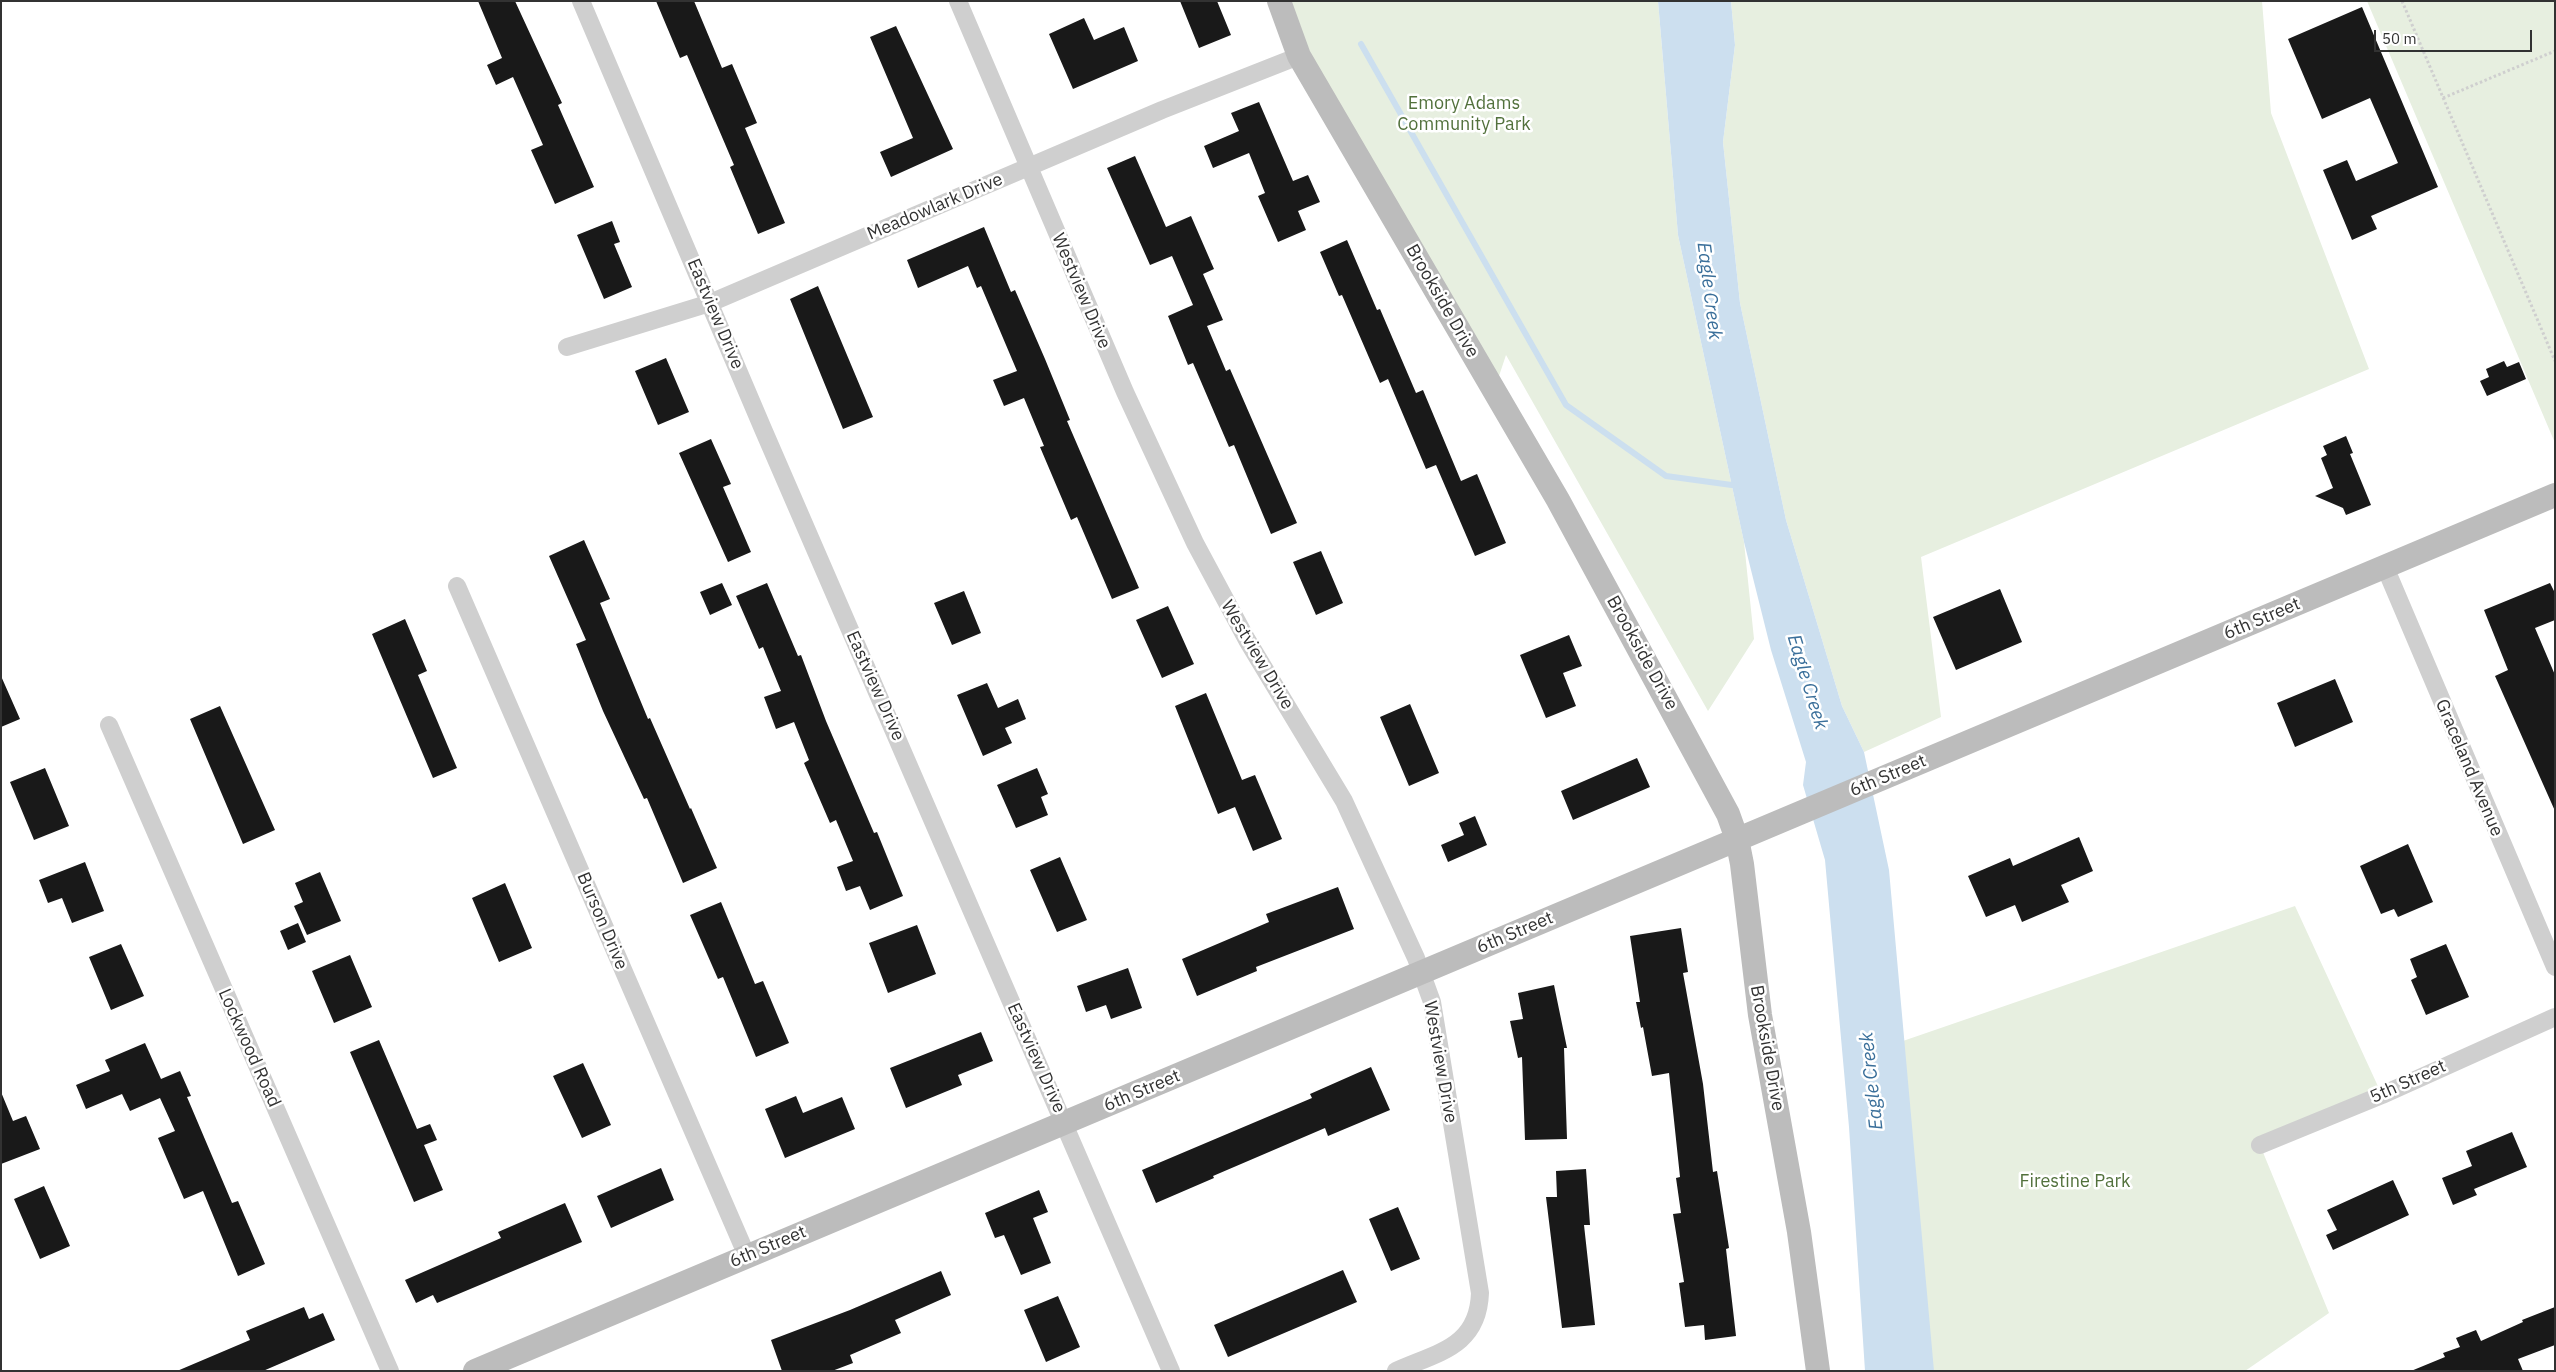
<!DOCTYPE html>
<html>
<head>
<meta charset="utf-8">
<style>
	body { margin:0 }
	#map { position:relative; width:2556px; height:1372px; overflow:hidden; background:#fff; font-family:"IBM Plex Sans",sans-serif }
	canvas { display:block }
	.frame { position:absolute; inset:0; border:2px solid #323232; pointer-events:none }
	.scale { position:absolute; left:2374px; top:30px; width:158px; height:22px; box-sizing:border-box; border:2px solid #323232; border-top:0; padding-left:6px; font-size:15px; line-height:18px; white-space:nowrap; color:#323232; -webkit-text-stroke:4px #fff; paint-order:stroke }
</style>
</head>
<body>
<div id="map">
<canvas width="2556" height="1372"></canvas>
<div class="frame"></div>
<div class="scale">50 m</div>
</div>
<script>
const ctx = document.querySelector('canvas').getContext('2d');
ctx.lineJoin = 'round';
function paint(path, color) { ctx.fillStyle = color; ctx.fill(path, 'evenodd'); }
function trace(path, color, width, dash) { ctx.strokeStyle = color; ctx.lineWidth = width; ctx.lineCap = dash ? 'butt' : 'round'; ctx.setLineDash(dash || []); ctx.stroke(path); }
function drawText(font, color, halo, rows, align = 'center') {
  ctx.font = font + ' "IBM Plex Sans",sans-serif'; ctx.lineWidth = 5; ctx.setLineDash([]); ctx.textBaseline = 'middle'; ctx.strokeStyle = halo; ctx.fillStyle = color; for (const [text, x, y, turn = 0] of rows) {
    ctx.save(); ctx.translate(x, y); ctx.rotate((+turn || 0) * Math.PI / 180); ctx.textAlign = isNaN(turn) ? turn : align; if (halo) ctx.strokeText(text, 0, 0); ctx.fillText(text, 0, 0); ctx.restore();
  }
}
paint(new Path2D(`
	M1279 1H1658L1678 235 1744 542 1754 639 1708 711 1506 355 1494 391Z
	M1731 1H2262L2271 113 2369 369 1921 557 1941 717 1864 752 1842 706 1786 520 1740 303 1723 142 1735 45Z
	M2367 1H2555V443Z
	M2295 906 2382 1095 2260 1145 2329 1313 2245 1371H1900L1871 1052Z`), '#e7efe0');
paint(new Path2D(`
	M1658 1H1731L1735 45 1723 142 1740 303 1786 520 1842 706 1864 752 1889 870 1934 1371H1865L1849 1127 1825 860 1803 785 1806 762 1771 650 1744 542 1678 235Z`), '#ccdfef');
trace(new Path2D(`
	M1361 44 1566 405 1666 476 1739 486`), '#ccdfef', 6);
paint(new Path2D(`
	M478 1H515L562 103 558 105 594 187 555 204 531 150 543 145 513 77 496 85 487 65 502 58Z
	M656 1H694L722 68 732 64 757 123 745 128 785 223 758 234 730 167 734 165 687 55 680 58Z
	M1180 1H1217L1231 35 1199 48Z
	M2362 7 2438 187 2371 216 2377 229 2352 240 2323 170 2347 160 2356 181 2398 163 2370 98 2322 119 2288 39Z
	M1084 18 1094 40 1124 27 1138 61 1073 89 1049 34Z
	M896 26 953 149 891 177 880 152 913 138 870 37Z
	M1259 102 1293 181 1308 175 1320 202 1298 211 1306 230 1278 242 1258 196 1265 193 1249 153 1213 168 1204 146 1239 131 1231 113Z
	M1135 156 1166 227 1191 216 1214 269 1203 274 1223 320 1207 326 1226 371 1230 369 1297 523 1271 534 1234 445 1229 447 1193 363 1188 365 1168 316 1193 305 1172 256 1150 265 1107 168Z
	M612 221 620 242 614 244 632 287 604 299 577 235Z
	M984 227 1011 292 1015 290 1045 359 1070 420 1067 421 1139 588 1112 599 1077 517 1071 520 1040 447 1044 446 1024 398 1004 406 993 380 1017 371 981 286 977 288 968 266 918 288 907 260Z
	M1347 240 1377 310 1380 309 1416 393 1423 390 1461 481 1477 474 1506 543 1475 556 1436 465 1426 469 1388 379 1380 383 1342 295 1339 296 1320 252Z
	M818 286 873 417 843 429 790 299Z
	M666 358 689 412 658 425 635 371Z
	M2504 361 2507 367 2519 362 2526 379 2487 396 2480 381 2489 377 2486 369Z
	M2346 436 2353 453 2350 454 2371 505 2346 515 2343 508 2315 496 2333 488 2321 458 2327 455 2323 446Z
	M711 439 731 484 723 487 751 552 728 562 679 453Z
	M584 540 610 599 600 603 648 719 650 718 690 809 691 808 717 868 683 883 647 798 644 799 603 711 576 644 586 640 549 556Z
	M1321 551 1343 603 1316 615 1293 562Z
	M722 583 732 605 710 615 700 592Z
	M767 583 798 656 801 655 826 721 874 833 877 832 903 896 870 910 860 886 846 891 837 867 853 861 836 820 830 823 804 763 809 760 794 722 776 729 764 697 781 691 763 647 759 649 736 596Z
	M2550 583 2555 593V620L2535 628 2555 675V811L2495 676 2508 670 2484 610Z
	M2000 589 2022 642 1956 670 1933 617Z
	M964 591 981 633 952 645 934 603Z
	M1168 606 1194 664 1162 678 1136 620Z
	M405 619 427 671 418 675 457 768 433 778 372 634Z
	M1569 635 1582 666 1563 673 1576 706 1546 718 1520 655Z
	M1 676 20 719 1 727Z
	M2335 679 2353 722 2295 747 2277 703Z
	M987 683 998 708 1018 699 1026 719 1005 728 1012 743 983 756 957 695Z
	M1206 693 1242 780 1255 775 1282 839 1253 851 1235 807 1218 814 1175 706Z
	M1410 704 1439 773 1409 786 1380 717Z
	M220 706 275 830 243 844 190 719Z
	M1637 758 1650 787 1573 820 1561 791Z
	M45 768 69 826 34 840 10 782Z
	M1037 768 1048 794 1041 797 1048 815 1016 828 997 785Z
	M1475 816 1487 845 1448 862 1441 845 1464 835 1459 823Z
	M2079 837 2093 871 2061 885 2069 902 2022 922 2015 905 1986 917 1968 876 2010 858 2013 866Z
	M2408 844 2433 902 2398 917 2394 909 2381 914 2360 866Z
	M1060 857 1087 920 1057 932 1030 870Z
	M85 862 104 911 72 923 62 898 48 903 39 880Z
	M320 872 341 921 307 935 294 906 303 902 295 883Z
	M505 883 532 948 499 962 472 898Z
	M1338 887 1354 929 1256 967 1257 971 1197 996 1182 959 1269 922 1266 914Z
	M721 902 755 984 763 981 789 1043 756 1057 723 977 718 979 690 915Z
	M298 923 306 942 288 950 280 931Z
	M917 925 936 974 888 993 869 943Z
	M1681 928 1688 972 1683 973 1703 1084 1713 1172 1717 1171 1729 1248 1726 1249 1736 1336 1705 1340 1704 1325 1685 1327 1679 1283 1684 1282 1673 1214 1681 1213 1676 1178 1680 1177 1669 1073 1652 1076 1643 1027 1641 1028 1636 1002H1640L1630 936Z
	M121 944 144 996 111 1010 89 957Z
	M2446 944 2469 997 2426 1015 2411 980 2417 977 2410 959Z
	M350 955 372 1007 334 1023 312 971Z
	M1128 968 1142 1008 1111 1019 1106 1005 1086 1012 1077 986Z
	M1554 985 1567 1048H1564L1567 1139 1525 1140 1522 1057 1518 1058 1510 1021 1523 1019 1518 993Z
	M981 1032 993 1061 958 1075 962 1085 906 1108 890 1068Z
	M379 1040 417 1129 430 1124 437 1140 424 1145 443 1190 414 1202 350 1052Z
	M145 1043 161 1079 180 1071 191 1096 187 1097 232 1203 238 1201 265 1264 238 1276 203 1191 184 1199 158 1138 175 1131 160 1098 130 1111 122 1094 86 1109 76 1085 110 1071 105 1060Z
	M583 1063 611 1125 582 1138 553 1076Z
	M1371 1067 1390 1110 1328 1136 1325 1128 1213 1176 1214 1178 1156 1203 1142 1170 1312 1098 1310 1094Z
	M1 1092 13 1121 26 1116 40 1149 1 1164Z
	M796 1096 803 1113 842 1097 855 1129 785 1158 765 1109Z
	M2512 1132 2527 1167 2474 1189 2477 1195 2453 1205 2442 1178 2472 1166 2466 1151Z
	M661 1168 674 1200 611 1228 597 1196Z
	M1586 1169 1590 1225H1584L1595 1325 1562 1328 1546 1197H1557L1556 1171Z
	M2393 1180 2409 1215 2333 1250 2326 1235 2337 1230 2327 1210Z
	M44 1186 70 1246 40 1259 14 1199Z
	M1039 1190 1048 1212 1033 1218 1051 1263 1021 1275 1004 1235 995 1238 985 1213Z
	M565 1203 582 1242 437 1303 433 1295 416 1303 405 1280 501 1238 498 1232Z
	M1398 1207 1420 1259 1391 1271 1369 1219Z
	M1343 1270 1357 1302 1228 1357 1214 1325Z
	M941 1271 951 1295 895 1320 901 1333 850 1355 853 1363 832 1371H782L771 1340 850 1310Z
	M1058 1296 1080 1347 1046 1362 1024 1310Z
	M304 1307 309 1319 323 1313 335 1340 263 1371H177L250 1340 246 1331Z
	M2555 1307V1345L2518 1359 2523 1371H2411L2445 1357 2443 1353 2460 1347 2456 1338 2476 1330 2481 1341 2523 1322 2522 1320Z`), '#191919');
trace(new Path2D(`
	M2402 1 2555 361
	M2443 98 2555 51`), '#cfcfcf', 3, [2.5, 2.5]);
trace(new Path2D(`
	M581 1 763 429 1171 1371
	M958 1 1125 392 1195 543 1247 640 1344 801 1416 958 1432 1002 1480 1293C1478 1347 1438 1352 1396 1371
	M567 347 710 303 1162 110 1299 56
	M2385 567 2555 967
	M457 586 747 1256
	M109 725 390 1371
	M2260 1145 2382 1095 2555 1017`), '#cfcfcf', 18);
trace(new Path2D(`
	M1279 1 1299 56 1558 500 1728 814 1737 839 1742 864 1760 1015 1799 1232 1818 1371
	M475 1371 2555 495`), '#bcbcbc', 24);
drawText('18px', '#52713c', '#fff', [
	["Emory Adams",1464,104],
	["Community Park",1464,125],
	["Firestine Park",2075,1182]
]);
drawText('18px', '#323232', '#fff', [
	["Meadowlark Drive",935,207,-23],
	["Westview Drive",1081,291,67],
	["Brookside Drive",1442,301,60],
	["Eastview Drive",715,314,67],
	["6th Street",2262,619,-23],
	["Brookside Drive",1642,653,61],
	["Westview Drive",1257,655,59],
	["Eastview Drive",875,686,66],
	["Graceland Avenue",2469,768,67],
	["6th Street",1888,776,-23],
	["Burson Drive",602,921,67],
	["6th Street",1515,933,-23],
	["Lockwood Road",249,1048,66],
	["Brookside Drive",1767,1048,80],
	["Eastview Drive",1036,1058,66],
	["Westview Drive",1440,1062,80],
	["5th Street",2408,1082,-24],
	["6th Street",1142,1091,-23],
	["6th Street",768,1247,-23]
]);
drawText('italic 19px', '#3a6f9a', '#fff', [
	["Eagle Creek",1709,291,83],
	["Eagle Creek",1807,682,73],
	["Eagle Creek",1872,1081,-96]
]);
</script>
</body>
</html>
